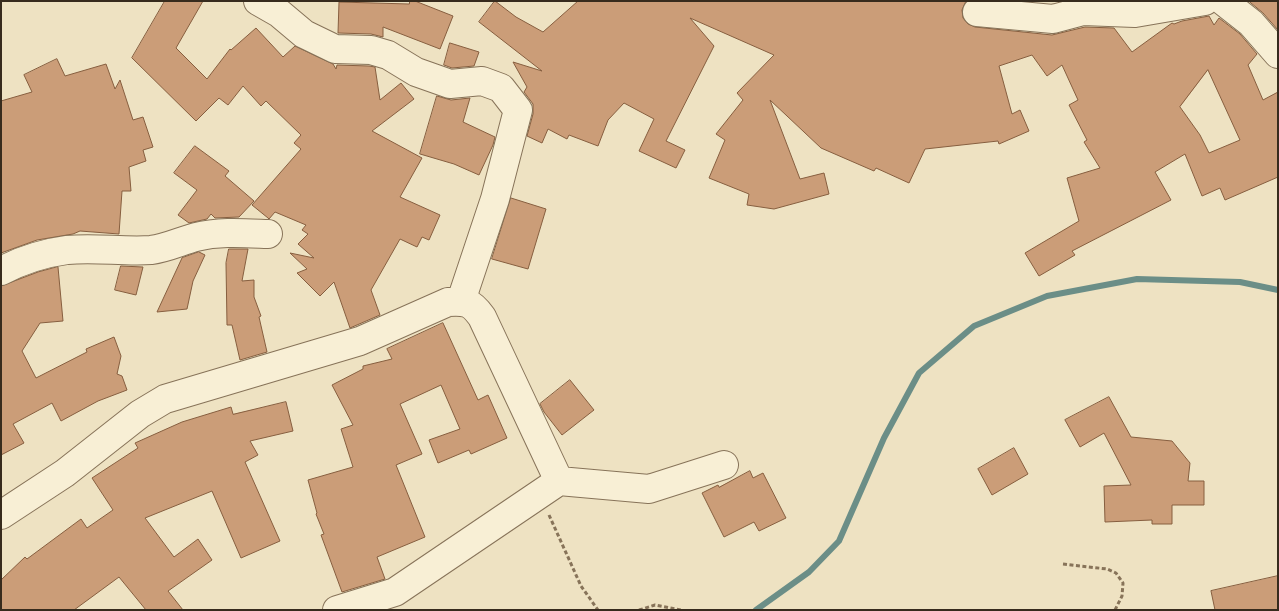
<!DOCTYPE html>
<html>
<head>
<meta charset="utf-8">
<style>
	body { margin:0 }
	#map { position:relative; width:1279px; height:611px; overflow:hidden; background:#eee2c2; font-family:"Playfair Display",serif }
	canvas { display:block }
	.frame { position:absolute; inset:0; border:2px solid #372b1d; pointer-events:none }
</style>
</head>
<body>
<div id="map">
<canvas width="1279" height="611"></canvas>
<div class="frame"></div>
</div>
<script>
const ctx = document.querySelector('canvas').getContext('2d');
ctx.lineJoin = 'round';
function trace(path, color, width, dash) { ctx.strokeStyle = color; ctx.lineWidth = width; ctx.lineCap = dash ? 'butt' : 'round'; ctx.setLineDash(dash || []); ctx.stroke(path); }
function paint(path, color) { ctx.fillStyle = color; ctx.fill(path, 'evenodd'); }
trace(new Path2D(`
	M756 610 809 572 839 541 884 438 919 373 974 326 1047 296 1137 279 1240 282 1278 290`), '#6b8e87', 6);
const building = new Path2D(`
	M165 1H203L176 48 207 79 230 49 231 50 256 28 283 57 295 46 333 64 336 69 337 65 369 66 375 67 380 100 401 83 414 99 372 131 422 158 400 197 440 215 429 240 422 237 417 247 400 239 371 290 380 315 350 328 334 282 320 296 297 273 307 269 290 253 314 258 298 244 308 234 302 230 306 225 275 212 269 219 268 218 252 205 301 149 294 143 301 135 266 101 261 106 243 86 228 105 219 98 196 121 132 58Z
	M410 1H415L453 16 440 49 383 27V37L371 34 338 33 339 2 409 4Z
	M495 1 516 17 543 32 578 1H966L962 10 963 18 968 24 975 27 1052 35 1085 27 1114 28 1132 52 1172 23 1174 24 1182 21 1209 16 1214 25 1219 18 1240 34 1257 54 1248 65 1263 100 1278 92V177L1225 200 1220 188 1202 196 1185 154 1155 172 1171 200 1072 251 1075 255 1039 276 1025 253 1079 221 1067 178 1100 168 1084 142 1087 140 1069 105 1078 100 1062 65 1047 76 1032 55 999 66 1012 114 1020 110 1029 131 999 144 998 141 925 149 909 183 876 168 874 171 821 148 770 100 800 179 824 173 829 194 774 209 747 205 749 194 709 178 725 140 716 134 743 100 737 93 774 55 690 18 714 46 666 141 685 150 676 168 639 151 654 119 624 103 608 120 598 146 569 135 567 139 548 129 542 143 527 136 533 114V104L524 92 527 87 513 62 542 71 479 22ZM1208 70 1240 140 1209 153 1200 135 1180 107Z
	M1249 1H1278V30L1263 13Z
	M450 43 479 52 474 66 452 68 444 65Z
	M57 59 65 76 106 64 115 89 120 80 133 120 143 117 153 147 143 150 146 161 129 167 131 191H122L119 234 80 231 73 234 37 240 1 253V101L32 92 24 75Z
	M437 96 451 100 470 98 463 122 495 137 493 145 479 175 454 164 420 154Z
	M195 146 229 171 225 176 254 201 239 217 215 218 211 214 207 219 189 223 178 215 197 190 174 173Z
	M511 198 546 209 528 269 492 259Z
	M229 249H248L242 281 254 280V297L261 316 259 317 267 352 240 360 232 325H227L226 263Z
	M199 252 205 255 193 281 187 309 157 312 182 258Z
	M121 266 143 267 136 295 115 290Z
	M58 267 63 321 40 323 22 351 36 378 87 352 86 349 114 337 121 356 117 374 122 376 127 390 98 401 61 421 52 403 13 424 24 443 1 455V286L38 272Z
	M443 323 478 400 488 395 507 438 471 454 469 450 438 463 429 440 460 429 441 385 400 404 422 454 396 465 425 537 377 557 385 579 342 592 321 535 324 534 316 514 317 513 308 480 353 467 341 429 353 425 332 385 363 369V366L392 359 387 349Z
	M570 380 594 410 562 435 544 412 540 404Z
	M1109 397 1131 437 1172 441 1190 463 1188 481H1204V505H1172V524H1152V520L1105 522 1104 486 1131 485 1104 433 1080 447 1065 420Z
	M286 402 293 431 250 441 258 455 245 462 280 541 241 558 212 491 145 518 174 557 198 539 212 560 168 591 183 610H146L119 577 74 610H1V580L25 557 27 559 81 519 87 528 113 510 92 478 138 448 135 443 182 422 231 407 233 414Z
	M1014 448 1028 474 992 495 978 469Z
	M750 471 753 478 763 473 786 518 759 531 754 522 724 537 702 493 718 485 719 487Z
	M1278 576V610H1215L1211 591Z`);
paint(building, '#cb9d78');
trace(building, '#865e3f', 1);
const minor = new Path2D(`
	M258 1 279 13 304 34 335 49 371 50 388 55 416 72 450 84 482 81 501 88 518 110 495 199 461 301
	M1223 1 1251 23 1278 54
	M977 12 1053 19 1083 11 1135 13 1205 1
	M1 271C22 260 44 253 67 250 95 247 123 252 151 250 167 248 181 241 196 237 219 231 244 233 268 234
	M1 515 65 473 140 414 165 399 360 341 448 302C467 301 471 302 482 317L559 481
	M337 610 395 592 559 481 649 489 724 465`);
trace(minor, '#877359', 30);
trace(new Path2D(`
	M549 515 581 586 598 610
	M1063 564 1107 569 1116 573 1123 583 1122 596 1115 610
	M639 610 655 605 681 610`), '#877359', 3, [4, 2.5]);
trace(minor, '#f8efd5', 28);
</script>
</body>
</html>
